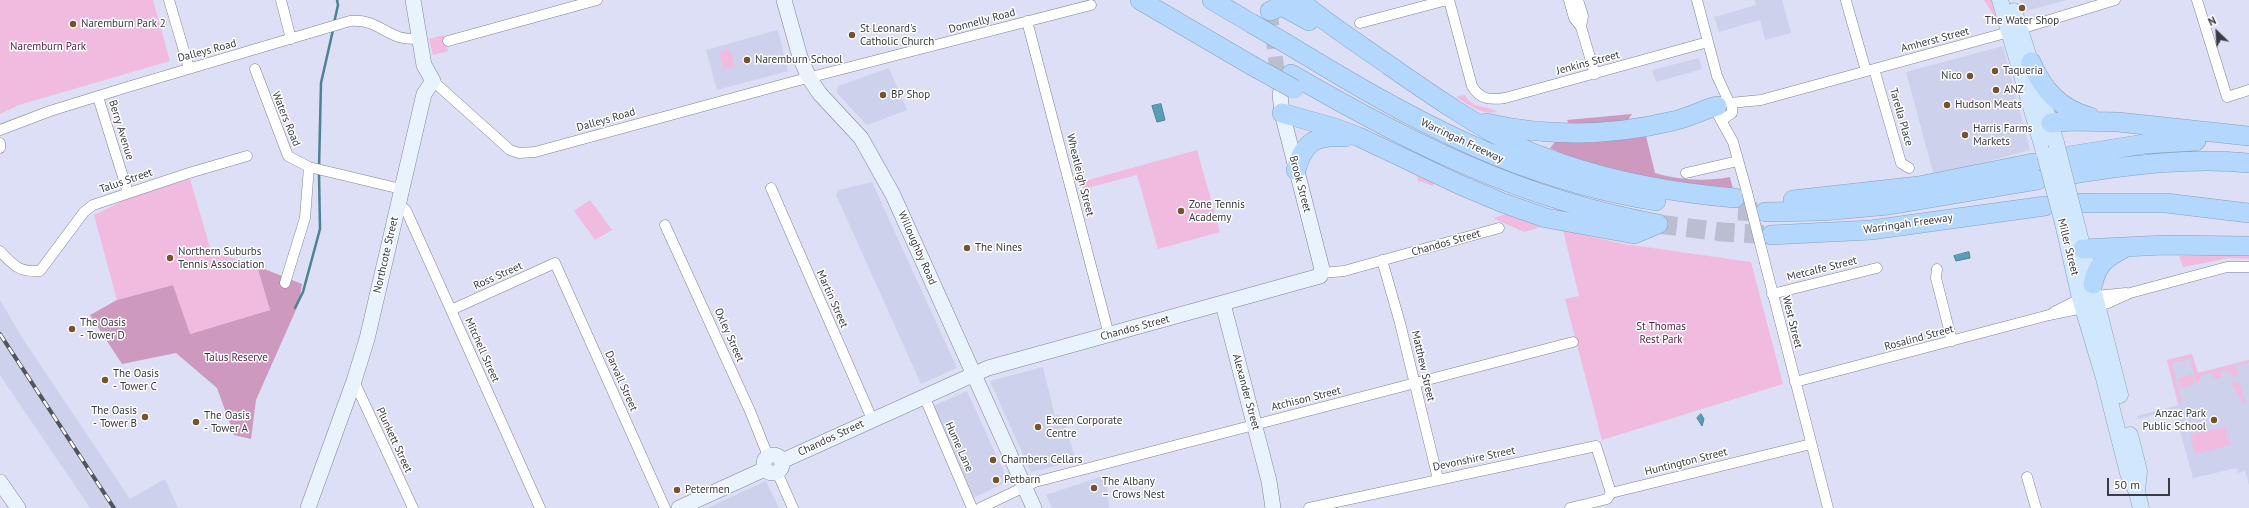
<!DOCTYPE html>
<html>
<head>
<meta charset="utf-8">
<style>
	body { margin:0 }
	#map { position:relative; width:2249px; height:508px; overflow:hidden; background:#dcdff5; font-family:"PT Sans",sans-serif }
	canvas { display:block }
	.north { position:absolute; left:2197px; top:12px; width:40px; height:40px; -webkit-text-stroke:3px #fff; paint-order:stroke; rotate:335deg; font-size:11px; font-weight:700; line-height:16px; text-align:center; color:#393a42 }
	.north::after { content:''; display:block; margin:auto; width:14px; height:18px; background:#393a42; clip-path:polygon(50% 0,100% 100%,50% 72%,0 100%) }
	.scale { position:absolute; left:2107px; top:478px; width:63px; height:18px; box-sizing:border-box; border:2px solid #393a42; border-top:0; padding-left:5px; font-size:12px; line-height:14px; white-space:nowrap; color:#393a42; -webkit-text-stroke:3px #fff; paint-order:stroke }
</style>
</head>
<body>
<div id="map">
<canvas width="2249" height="508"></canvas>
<div class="north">N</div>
<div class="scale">50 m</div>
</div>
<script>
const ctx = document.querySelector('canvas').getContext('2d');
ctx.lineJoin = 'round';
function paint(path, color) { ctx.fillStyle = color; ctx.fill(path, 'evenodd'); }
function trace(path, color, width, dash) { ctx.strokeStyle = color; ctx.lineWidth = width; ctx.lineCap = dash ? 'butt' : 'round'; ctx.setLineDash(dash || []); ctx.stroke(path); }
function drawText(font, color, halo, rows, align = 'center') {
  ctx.font = font + ' "PT Sans",sans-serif'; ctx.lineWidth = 3; ctx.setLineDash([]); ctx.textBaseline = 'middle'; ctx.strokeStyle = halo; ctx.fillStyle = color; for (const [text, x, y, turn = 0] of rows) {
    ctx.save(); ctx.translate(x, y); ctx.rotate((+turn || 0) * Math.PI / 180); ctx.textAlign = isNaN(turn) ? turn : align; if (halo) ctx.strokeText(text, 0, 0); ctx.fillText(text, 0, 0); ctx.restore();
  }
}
paint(new Path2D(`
	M1755 0H1782L1791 33 1765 40 1760 20 1719 32 1714 17 1756 5Z
	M2020 0H2066L2023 12Z
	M778 30 788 71 717 90 706 50Z
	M2003 46 2030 150 1934 176 1906 72Z
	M1699 58 1702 69 1656 82 1652 70Z
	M889 68 907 110 867 125 837 93 838 86Z
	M872 182 957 368 921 384 836 195 839 190Z
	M0 300 23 339 130 499 165 479 178 508H90L0 375Z
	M2192 354 2198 373 2249 360V485L2245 471 2238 473 2237 468 2193 478 2177 420 2182 419 2179 408 2138 419 2137 416 2178 405 2167 360Z
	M1043 367 1055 416 1059 415 1064 421 1076 461 1031 472 990 381Z
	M967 391 1008 481 973 498 931 407Z
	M1106 475 1109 508H1052L1046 495Z
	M766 481 779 508H707Z`), '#cdd1ec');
paint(new Path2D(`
	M0 0H153L170 61 19 105 0 114Z
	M1984 0H1992L1998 17 1996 19Z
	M444 35 448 51 433 55 429 39Z
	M730 49 735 67 724 69 719 52Z
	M1465 95C1471 109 1488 105 1497 112 1483 116 1467 104 1456 97Z
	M1964.5 104a5.5 5.5 0 1 1 11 0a5.5 5.5 0 1 1-11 0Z
	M1197 150 1220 232 1158 249 1137 175 1083 189 1081 182Z
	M1416 172 1436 181 1433 186 1420 181 1419 184Z
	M190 179 211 251 257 266 270 310 189 334 173 285 117 300 94 215 131 197Z
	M590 200 612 230 595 240 574 211Z
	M1506 214 1540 223 1539 227H1541L1524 232 1493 218Z
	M1563 230 1624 244 1751 262 1783 384 1602 440 1565 299 1579 296Z
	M2232 253 2249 255V259L2229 258 2183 267 2179 256Z
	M2192 354 2198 373 2249 360V363L2236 366 2238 375 2230 377 2232 375V372L2227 373 2226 370 2221 371 2222 377 2214 379 2212 373 2200 376 2201 382 2196 383 2190 359 2172 363 2182 403 2179 404 2167 360Z
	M2192 374 2195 384 2180 388 2178 379Z
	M2239 381 2246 406 2234 389 2232 383Z
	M2225 426 2230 445 2195 454 2190 435Z`), '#f1bbe0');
paint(new Path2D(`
	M1632 114 1627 121 1620 122 1569 124 1567 120Z
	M1646 136 1655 173C1679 180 1705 182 1730 177L1733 189C1672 184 1605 174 1550 148L1555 142H1601Z
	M257 266 302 284 299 303 256 400 251 439 234 435 217 388 176 353 122 364 90 315 117 300 173 285 190 334 270 310Z`), '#ce99be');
const water = new Path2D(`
	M1161 104 1165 120 1157 122 1152 106Z
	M1969 252 1970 258 1956 261 1954 256Z
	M1701 414 1704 419 1702 426 1697 418Z`);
paint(water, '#579fb6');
trace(water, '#4e8193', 1);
trace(new Path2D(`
	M334 23 338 5 337 0
	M319 168 321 83 333 30
	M295 308 303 292 320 229 319 173`), '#4e8193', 2.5);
trace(new Path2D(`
	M1270 11 1279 88`), '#bbbed1', 15, [15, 8]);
trace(new Path2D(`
	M1738 211 1765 212
	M1658 224 1722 232 1771 235`), '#bbbed1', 19, [19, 10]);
const street = new Path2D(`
	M169 0 189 68
	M281 0 291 39
	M1449 0 1472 86C1480 100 1491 100 1505 98L1708 42
	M1569 0 1574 18 1581 27 1595 74
	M1578 0 1583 16 1581 27
	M1697 0 1717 76 1729 102
	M2197 0 2227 97 2249 90
	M1846 1 1866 71
	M1027 21 1109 335
	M1360 23 1447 0
	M448 41 597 0
	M255 69 288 156 309 167 305 218 285 283
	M1874 69 1901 163 1909 168
	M433 81 510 150 519 153 535 152 792 82 1091 5
	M98 97 128 193
	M1730 103 1761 100 2020 29 2115 0
	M1721 116 1726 117 1732 113V106L1729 102H1720L1716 111 1733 142 1747 192
	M0 130 50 111 131 86 350 21C382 18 387 43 419 38
	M0 143V148
	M309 167 401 189
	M1686 173 1738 161
	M771 188 872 419
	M398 204 406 210 540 508
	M665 225 750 411 768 456
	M0 251C14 266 19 272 40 271L84 212 93 205 189 173 247 156
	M1382 260 1400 323 1438 479
	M1765 263 1828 508
	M1937 269 1936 278 1952 341
	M1322 273 1344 271 1499 228
	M1772 294 1877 268
	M2096 296 2126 293
	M2098 305 2108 303 2130 293 2227 267H2249
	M451 310 555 263 665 508
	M2054 312 2080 299
	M354 381 413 508
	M1795 382 2049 315 2083 308
	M924 396 972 508
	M777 472 793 508
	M2027 477 2036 508
	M980 508 1035 482 1573 342
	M1309 508 1596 446 1611 493
	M1570 508 1607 499 1611 493 1811 444`);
const secondary = new Path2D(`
	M784 0 800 57 809 78 820 94 861 138 893 195 1034 508
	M1223 304 1269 481 1273 508
	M764 464a9 9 0 1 1 18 0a9 9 0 1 1-18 0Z
	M782 461 988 368 1320 276 1322 269 1282 113 1280 94
	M0 482 18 508
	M308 508 354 381 367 339 424 94 433 81 424 65 413 0
	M679 508 765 469`);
const primary = new Path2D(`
	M2000 0 2045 155
	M2014 11 2056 143
	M2063 223 2080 298 2104 378 2128 473 2137 492 2141 508
	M2078 230 2120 395
	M2130 435 2139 471 2137 492`);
const highway = new Path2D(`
	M1140 0 1251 65
	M1212 0 1251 23
	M1299 0C1327 24 1359 44 1390 66 1433 96 1478 127 1526 150 1538 156 1551 159 1563 164 1619 183 1676 193 1735 198
	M1270 11 1282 6 1309 21
	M1287 44C1409 118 1513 178 1656 201
	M2031 62C2043 90 2060 109 2090 117
	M1291 74C1410 143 1520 199 1658 224
	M1282 113 1335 128 1359 137 1458 184 1503 203 1546 218 1634 234 1658 224
	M1486 123C1548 137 1611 136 1673 121 1688 118 1702 110 1717 106
	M2051 123 2071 121 2118 122 2249 136
	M2069 156 2144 144 2196 141
	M1296 170C1304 141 1316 135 1345 137
	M2073 174C2132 165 2190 157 2249 163
	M1793 200 1919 186 2033 163
	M2081 203H2166L2249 213
	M1765 212 1822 211 1889 205 2038 180
	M1771 235 1871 230 2045 206
	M2083 249 2165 245 2249 246
	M2093 284C2097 265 2105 258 2123 249`);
trace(street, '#818497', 11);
trace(secondary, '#818497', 16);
trace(primary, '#88a0bc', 17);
trace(highway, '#88a0bc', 20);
trace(street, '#fff', 10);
trace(secondary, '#e8f3fe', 15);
trace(primary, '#d1e7fe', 16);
trace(highway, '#b3d7fd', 19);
const rail = new Path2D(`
	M0 334 114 508`);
trace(rail, '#52535d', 4);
trace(rail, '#fff', 2.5, [8]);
const streetBridge = new Path2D(`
	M1747 192 1765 263`);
const primaryBridge = new Path2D(`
	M2056 143 2078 230
	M2045 155 2063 223`);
const highwayBridge = new Path2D(`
	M1251 23 1287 44
	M1251 65 1294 89`);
trace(streetBridge, '#818497', 11, []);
trace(primaryBridge, '#88a0bc', 17, []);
trace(highwayBridge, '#88a0bc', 20, []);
trace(streetBridge, '#fff', 10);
trace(primaryBridge, '#d1e7fe', 16);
trace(highwayBridge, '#b3d7fd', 19);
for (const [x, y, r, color] of [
	[2022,8,4,"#77532d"],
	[73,24,4,"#77532d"],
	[852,35,4,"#77532d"],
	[747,60,4,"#77532d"],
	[1995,71,4,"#77532d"],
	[1970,76,4,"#77532d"],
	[1996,90,4,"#77532d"],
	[883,95,4,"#77532d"],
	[1947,105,4,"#77532d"],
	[1965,135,4,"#77532d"],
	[1181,211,4,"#77532d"],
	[967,248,4,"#77532d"],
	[170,258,4,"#77532d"],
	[72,329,4,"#77532d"],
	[105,380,4,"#77532d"],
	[145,417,4,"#77532d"],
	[2214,420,4,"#77532d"],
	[196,422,4,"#77532d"],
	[1038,427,4,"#77532d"],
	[993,460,4,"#77532d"],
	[996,480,4,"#77532d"],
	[1094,488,4,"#77532d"],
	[677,490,4,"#77532d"]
]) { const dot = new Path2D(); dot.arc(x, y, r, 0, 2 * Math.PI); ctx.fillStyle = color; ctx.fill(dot); trace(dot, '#fff', 1.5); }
drawText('11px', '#393a42', '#fff', [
	["Donnelly Road",982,21,-15],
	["Amherst Street",1935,40,-15],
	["Dalleys Road",207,51,-15],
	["Jenkins Street",1588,63,-15],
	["Tarella Place",1901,117,74],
	["Waters Road",286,119,68],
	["Dalleys Road",606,120,-16],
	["Berry Avenue",121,130,73],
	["Warringah Freeway",1462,141,25],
	["Wheatleigh Street",1080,175,76],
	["Talus Street",126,181,-19],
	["Brook Street",1300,184,75],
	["Warringah Freeway",1908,224,-8],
	["Chandos Street",1446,243,-16],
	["Miller Street",2068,247,76],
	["Willoughby Road",917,248,66],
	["Northcote Street",386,255,-77],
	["Metcalfe Street",1822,269,-14],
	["Ross Street",498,276,-24],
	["Martin Street",832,299,66],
	["West Street",1792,322,76],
	["Chandos Street",1135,328,-15],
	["Oxley Street",729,335,66],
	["Rosalind Street",1919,338,-15],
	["Mitchell Street",482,350,66],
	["Matthew Street",1423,366,77],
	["Darvall Street",621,381,66],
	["Alexander Street",1246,392,75],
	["Atchison Street",1306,399,-14],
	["Chandos Street",831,438,-25],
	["Plunkett Street",394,440,65],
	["Hume Lane",959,447,66],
	["Devonshire Street",1474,459,-12],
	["Huntington Street",1686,462,-14]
]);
drawText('11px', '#393a42', '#fff', [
	["The Water Shop",2022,21,"center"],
	["Naremburn Park 2",81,24],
	["St Leonard's",860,29],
	["Catholic Church",860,42],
	["Naremburn School",755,60],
	["Taqueria",2003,71],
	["Nico",1962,76,"right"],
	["ANZ",2004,90],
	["BP Shop",891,95],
	["Hudson Meats",1955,105],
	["Harris Farms",1973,129],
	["Markets",1973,142],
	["Zone Tennis",1189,205],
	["Academy",1189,218],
	["The Nines",975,248],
	["Northern Suburbs",178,252],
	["Tennis Association",178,265],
	["The Oasis",80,323],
	["- Tower D",80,336],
	["The Oasis",113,374],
	["- Tower C",113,387],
	["The Oasis",137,411,"right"],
	["- Tower B",137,424,"right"],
	["Anzac Park",2206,414,"right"],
	["Public School",2206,427,"right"],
	["The Oasis",204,416],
	["- Tower A",204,429],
	["Excen Corporate",1046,421],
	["Centre",1046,434],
	["Chambers Cellars",1001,460],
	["Petbarn",1004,480],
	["The Albany",1102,482],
	["– Crows Nest",1102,495],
	["Petermen",685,490]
], 'left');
drawText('11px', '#591a4a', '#fff', [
	["Naremburn Park",48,47],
	["St Thomas",1661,327],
	["Rest Park",1661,340],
	["Talus Reserve",236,358]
]);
</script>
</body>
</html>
